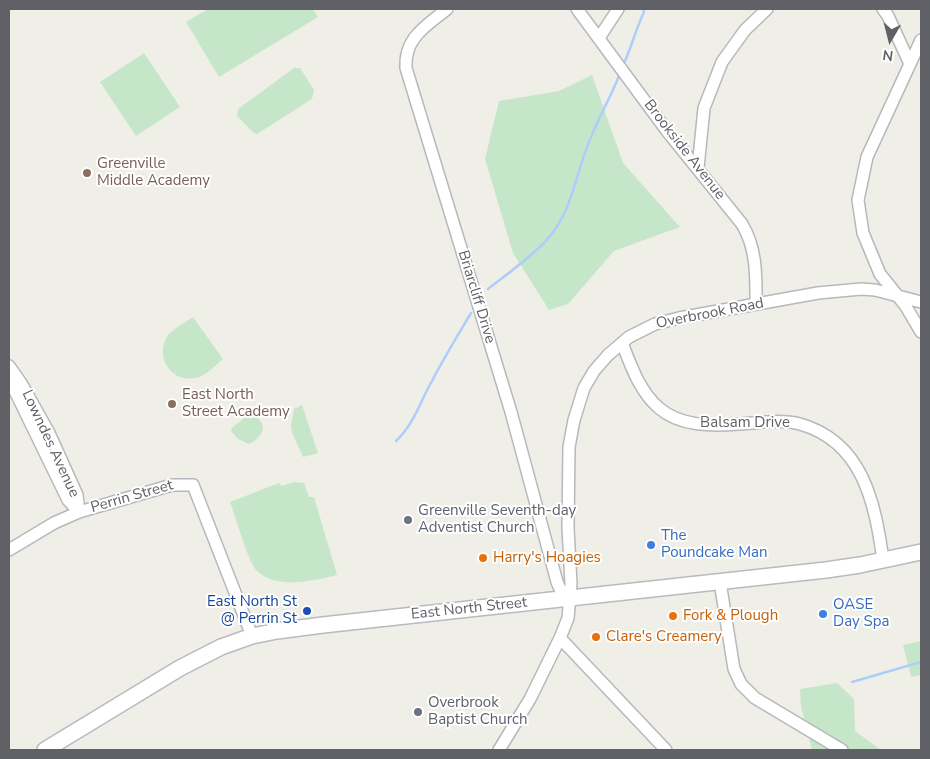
<!DOCTYPE html>
<html>
<head>
<meta charset="utf-8">
<style>
	body { margin:0 }
	#map { position:relative; width:930px; height:759px; overflow:hidden; background:#f0efe7; font-family:"Nunito Sans",sans-serif }
	canvas { display:block }
	.frame { position:absolute; inset:0; border:10px solid #5f6167; pointer-events:none }
	.north { position:absolute; left:865px; top:15px; width:50px; height:50px; -webkit-text-stroke:4px #fff; paint-order:stroke; rotate:188deg; font-size:14px; font-weight:700; line-height:20px; text-align:center; color:#5f6167 }
	.north::after { content:''; display:block; margin:auto; width:18px; height:22px; background:#5f6167; clip-path:polygon(50% 0,100% 100%,50% 72%,0 100%) }
</style>
</head>
<body>
<div id="map">
<canvas width="930" height="759"></canvas>
<div class="frame"></div>
<div class="north">N</div>
</div>
<script>
const ctx = document.querySelector('canvas').getContext('2d');
ctx.lineJoin = 'round';
function paint(path, color) { ctx.fillStyle = color; ctx.fill(path, 'evenodd'); }
function trace(path, color, width, dash) { ctx.strokeStyle = color; ctx.lineWidth = width; ctx.lineCap = dash ? 'butt' : 'round'; ctx.setLineDash(dash || []); ctx.stroke(path); }
function drawText(font, color, halo, rows, align = 'center') {
  ctx.font = font + ' "Nunito Sans",sans-serif'; ctx.lineWidth = 4; ctx.setLineDash([]); ctx.textBaseline = 'middle'; ctx.strokeStyle = halo; ctx.fillStyle = color; for (const [text, x, y, turn = 0] of rows) {
    ctx.save(); ctx.translate(x, y); ctx.rotate((+turn || 0) * Math.PI / 180); ctx.textAlign = isNaN(turn) ? turn : align; if (halo) ctx.strokeText(text, 0, 0); ctx.fillText(text, 0, 0); ctx.restore();
  }
}
paint(new Path2D(`
	M208 9H313L318 17 219 77 186 22Z
	M144 53 180 107 136 136 100 82Z
	M294 68H300L314 90 312 99 257 134 254 133 237 116 238 109Z
	M592 75 623 163 680 227 614 251 568 304 549 310 513 253 485 159 499 101 559 91Z
	M193 317 223 359C215 366 206 376 195 378 170 383 154 355 168 335 174 328 186 322 193 317Z
	M302 405 318 453 303 457 292 433 291 425 294 409Z
	M249 414C269 420 266 436 249 444L238 439 231 431 232 428Z
	M294 482 304 483 309 497H314L337 575C315 581 275 590 256 570 247 559 236 517 230 502L279 483 282 486Z
	M921 641V675L911 677 903 645Z
	M837 683 854 699 855 731 881 750H812L801 707 800 689Z`), '#c6e6ca');
trace(new Path2D(`
	M625 61C632 45 636 29 644 12L643 9
	M488 289C506 275 527 260 544 243 570 216 574 183 586 150 595 124 609 101 619 76
	M396 441C414 424 420 402 432 381 444 358 458 335 471 313
	M852 682 921 662`), '#adcefa', 2.5);
const minor = new Path2D(`
	M447 9C426 26 404 38 406 68L511 412 557 582 561 591 568 598
	M577 9 667 131 742 224C757 249 756 276 756 304
	M883 9 888 16 910 64 867 157 858 200 863 233 880 274 905 305 921 332
	M599 38 618 9
	M910 64 921 40
	M698 168 704 108 722 62 745 30 767 9
	M622 343C631 366 640 392 659 408 681 427 713 426 739 424 758 423 781 419 800 424 863 442 875 503 883 560
	M9 366 21 383 49 433 77 495 79 512
	M11 372 14 389 68 500 79 512
	M9 550 54 523 79 512 172 485H193L252 636
	M720 582 734 669 741 684 755 698 842 750
	M560 638 666 750
	M499 750 530 699 560 638 568 618 571 584 568 528 569 447 574 420 584 388 594 371 608 355 629 337 655 324 679 318 818 293 861 289 875 290 921 302`);
const secondary = new Path2D(`
	M45 750 180 668 221 647 252 636 277 631 323 625 826 570 860 565 921 552`);
trace(minor, '#b7b8bd', 14);
trace(secondary, '#b8bac0', 18);
trace(minor, '#fff', 11);
trace(secondary, '#fff', 15);
for (const [x, y, r, color] of [
	[87,173,5,"#8d6e63"],
	[172,404,5,"#8d6e63"],
	[408,520,5,"#6b7280"],
	[651,545,5,"#3f7fe0"],
	[483,558,5,"#e8710a"],
	[307,611,5,"#1a4fb4"],
	[823,614,5,"#3f7fe0"],
	[673,616,5,"#e8710a"],
	[596,637,5,"#e8710a"],
	[418,712,5,"#6b7280"]
]) { const dot = new Path2D(); dot.arc(x, y, r, 0, 2 * Math.PI); ctx.fillStyle = color; ctx.fill(dot); trace(dot, '#fff', 2); }
drawText('15px', '#5f6167', '#fff', [
	["Brookside Avenue",684,150,52],
	["Briarcliff Drive",476,297,73],
	["Overbrook Road",710,314,-11],
	["Balsam Drive",745,423],
	["Lowndes Avenue",50,444,65],
	["Perrin Street",132,497,-16],
	["East North Street",469,609,-6]
]);
drawText('15px', '#785e54', '#fff', [
	["Greenville",97,164],
	["Middle Academy",97,181],
	["East North",182,395],
	["Street Academy",182,412]
], 'left');
drawText('15px', '#5b616d', '#fff', [
	["Greenville Seventh-day",418,511],
	["Adventist Church",418,528],
	["Overbrook",428,703],
	["Baptist Church",428,720]
], 'left');
drawText('15px', '#366cbe', '#fff', [
	["The",661,536],
	["Poundcake Man",661,553],
	["OASE",833,605],
	["Day Spa",833,622]
], 'left');
drawText('15px', '#c56008', '#fff', [
	["Harry's Hoagies",493,558],
	["Fork & Plough",683,616],
	["Clare's Creamery",606,637]
], 'left');
drawText('15px', '#164399', '#fff', [
	["East North St",297,602],
	["@ Perrin St",297,619]
], 'right');
</script>
</body>
</html>
